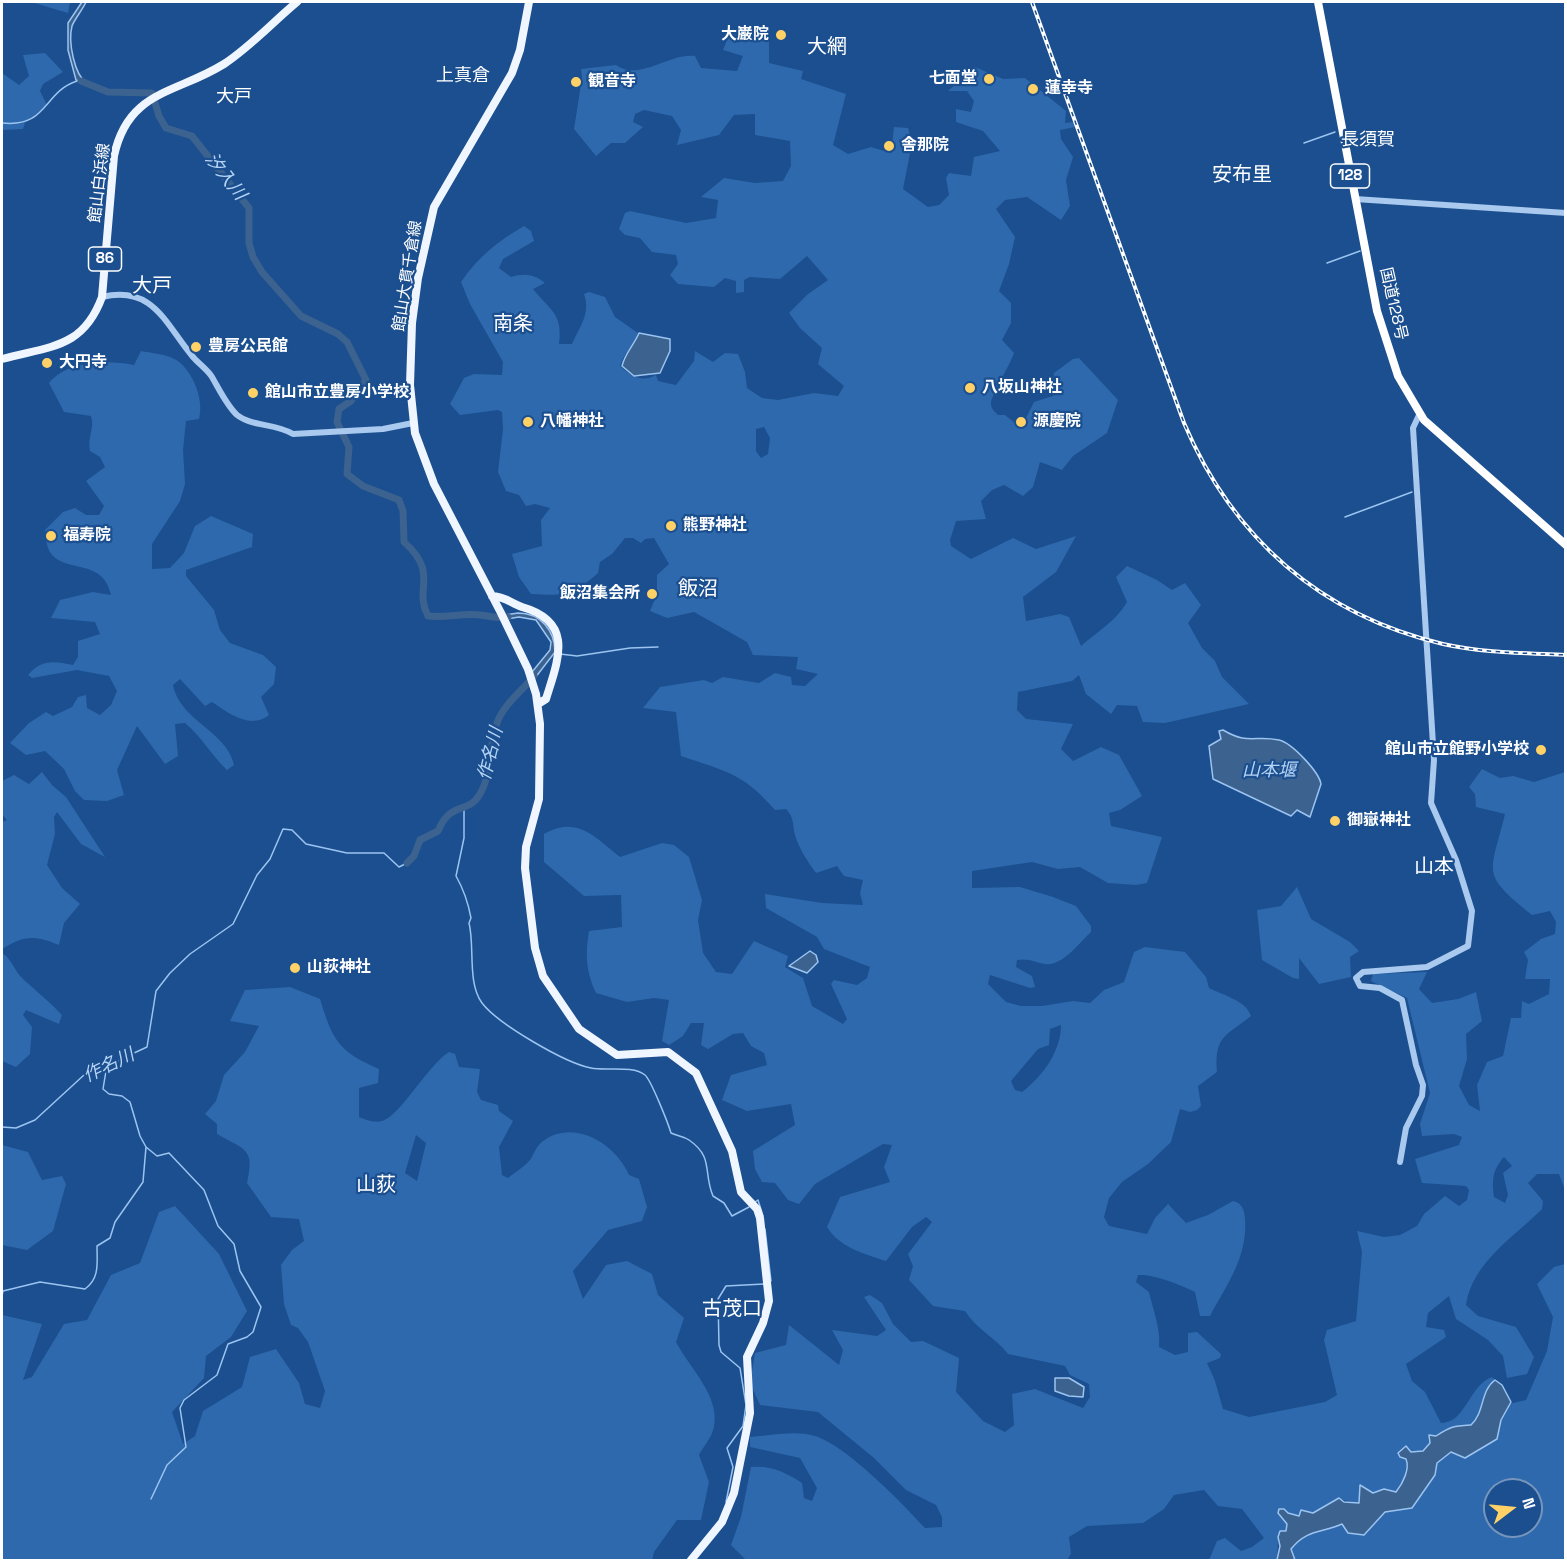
<!DOCTYPE html>
<html>
<head>
<meta charset="utf-8">
<style>
	body { margin:0 }
	#map { position:relative; width:1567px; height:1562px; overflow:hidden; background:#1b4f8f; font-family:"Space Grotesk",sans-serif }
	canvas { display:block }
	.frame { position:absolute; inset:0; border:3px solid #fff; pointer-events:none }
	.north { position:absolute; left:1483px; top:1478px; width:60px; height:60px; box-sizing:border-box; background:#1b4f8f; border:2px solid #7695bc; border-radius:50%; rotate:74deg; font-size:16px; font-weight:700; line-height:24px; text-align:center; color:#fff }
	.north::after { content:''; display:block; margin:auto; width:21px; height:27px; background:#ffd166; clip-path:polygon(50% 0,100% 100%,50% 72%,0 100%) }
</style>
</head>
<body>
<div id="map">
<canvas width="1567" height="1562"></canvas>
<div class="frame"></div>
<div class="north">N</div>
</div>
<script>
const ctx = document.querySelector('canvas').getContext('2d');
ctx.lineJoin = 'round';
function paint(path, color) { ctx.fillStyle = color; ctx.fill(path, 'evenodd'); }
function trace(path, color, width, dash) { ctx.strokeStyle = color; ctx.lineWidth = width; ctx.lineCap = dash ? 'butt' : 'round'; ctx.setLineDash(dash || []); ctx.stroke(path); }
function drawText(font, color, halo, rows, align = 'center') {
  ctx.font = font + ' "Space Grotesk","Noto Sans JP",sans-serif'; ctx.lineWidth = 4.5; ctx.setLineDash([]); ctx.textBaseline = 'middle'; ctx.strokeStyle = halo; ctx.fillStyle = color; for (const [text, x, y, turn = 0] of rows) {
    ctx.save(); ctx.translate(x, y); ctx.rotate((+turn || 0) * Math.PI / 180); ctx.textAlign = isNaN(turn) ? turn : align; if (halo) ctx.strokeText(text, 0, 0); ctx.fillText(text, 0, 0); ctx.restore();
  }
}
paint(new Path2D(`
	M31 2H70L68 13Z
	M769 34V63L803 71 801 79 846 94 833 145 848 154 871 147 891 153 894 127 908 128 912 143 903 189 928 207 939 205 949 195 946 178 949 173 971 176 974 157 1000 151 983 131 956 122V109L971 112 974 101 967 91H948L975 67 1003 79 1025 78 1066 111 1065 123 1074 122 1075 127 1060 130 1061 139 1073 157 1066 180 1070 206 1061 220 1027 197 1005 200 996 209 1015 237 1009 264 999 291 1011 303V323L1002 340 1014 353C1010 365 991 396 991 403 991 409 994 411 998 415H1005L1021 428 1034 402 1053 396 1054 373 1073 359 1079 358 1118 400 1107 433 1073 456 1062 470 1040 462 1033 487 1023 496 1004 485 992 490 981 501 986 519 956 521 950 540 951 546 971 559 1013 538 1036 549 1076 536 1056 572 1023 597 1026 621 1060 614 1069 617 1081 646C1097 632 1117 620 1127 602L1116 577 1127 566 1157 580 1172 590 1185 583 1201 605 1188 623 1202 648 1215 661 1222 677 1249 704 1165 723 1143 722 1137 706 1117 705 1111 714 1086 694 1079 675 1072 681 1018 692 1017 710 1026 719 1073 724 1061 749 1073 761 1101 747 1119 755 1142 796 1120 810 1109 813 1111 826 1162 837 1147 883 1136 885 1108 883 1080 867 1058 869 1032 862 972 871V888L1020 887 1053 897 1076 906 1091 926V932C1080 942 1062 967 1045 964 1035 962 1028 958 1017 960L1016 967 1032 976 1035 987 1030 988 990 975 988 984 1006 1002 1021 1006H1042L1073 1001 1090 1003 1104 990 1124 982 1134 952 1145 947 1185 952 1206 977 1209 988C1222 995 1246 1000 1251 1016 1226 1036 1214 1036 1217 1072L1198 1086 1201 1106 1197 1110 1190 1112 1180 1109 1171 1142 1148 1164 1122 1182 1109 1198 1104 1217 1109 1226 1147 1234 1155 1218 1168 1204 1186 1223 1208 1215 1233 1201C1242 1203 1244 1209 1245 1218 1248 1257 1227 1284 1210 1316H1200L1195 1292C1181 1285 1154 1274 1138 1275L1136 1282 1149 1292C1153 1310 1161 1329 1159 1347L1175 1355 1188 1352V1333L1197 1332 1221 1354 1220 1358 1207 1363 1215 1381 1223 1409 1249 1417 1325 1402 1337 1395 1324 1340 1327 1330 1356 1321 1362 1252 1357 1231 1384 1237 1400 1235 1417 1226 1424 1214 1445 1196 1459 1206 1467 1200 1469 1190 1466 1186 1422 1183 1415 1159 1459 1145 1462 1137 1454 1134 1422 1136 1420 1124 1430 1093 1407 998 1371 981 1373 974 1427 972 1419 989 1432 1003 1458 999 1476 992 1482 1021 1466 1034 1467 1059 1459 1086 1469 1105 1480 1111 1477 1085 1487 1062 1503 1056 1511 1018H1521L1522 1001 1529 1004 1549 994 1550 979H1525L1528 960 1524 952 1541 939 1555 934 1556 922 1550 911 1532 915C1480 873 1490 875 1505 814L1476 807 1475 794 1469 787 1482 769 1500 778 1513 776 1534 782 1565 772V1190L1559 1174H1537L1528 1183 1543 1201 1542 1209C1514 1237 1472 1263 1466 1305L1478 1316 1516 1327 1534 1357 1527 1374 1507 1378 1503 1356 1488 1340 1456 1319 1449 1296 1428 1313 1426 1327 1444 1330 1446 1337 1406 1364 1412 1381 1425 1392 1441 1423C1466 1423 1469 1385 1492 1377L1495 1380C1480 1391 1485 1412 1471 1425 1454 1428 1451 1426 1436 1436L1429 1435 1430 1443 1425 1451 1411 1452 1403 1448 1401 1451 1402 1458 1407 1460 1405 1476 1396 1492 1384 1489 1373 1493 1360 1485 1359 1503 1338 1499 1313 1513 1301 1510 1299 1516 1288 1513 1282 1508 1278 1513 1287 1524 1286 1531 1278 1539 1277 1560H1209L1217 1541 1225 1538 1241 1551 1252 1547 1264 1538 1242 1509 1218 1506 1204 1490 1174 1495 1164 1509 1143 1523 1087 1526 1069 1537 1071 1554 1067 1560H746L731 1545 741 1517 751 1467C770 1465 786 1472 802 1483L804 1498 812 1501 817 1488 800 1458 750 1447V1437C769 1436 795 1430 815 1436 847 1446 902 1503 925 1528L942 1527V1517L936 1505 906 1490 874 1458 818 1412 760 1405 750 1383 755 1353 786 1345 789 1325 839 1365 843 1350 832 1330 877 1336 886 1330 864 1297 870 1295 882 1303 893 1324 911 1342 923 1341 959 1358 956 1392 983 1421 1005 1432 1014 1425 1012 1394 1035 1389 1083 1408 1090 1397 1089 1384 1070 1375 1065 1366 1008 1354C995 1337 976 1329 965 1311L933 1306 909 1280 913 1266 908 1254 932 1222 926 1217 912 1227 886 1261C864 1254 839 1247 827 1227L840 1197 890 1182 884 1167 892 1145 883 1144 815 1184 799 1204 788 1200 775 1183 762 1182 755 1169 753 1151 795 1125 791 1104 747 1111 722 1100 731 1075 767 1065 764 1053 751 1046 743 1033 733 1034 708 1049 701 1045 704 1023H691L683 1036 669 1045 662 1041 669 1000 654 998 627 1002 596 993C586 973 585 954 589 931L622 927 621 895 584 896 544 862V834C577 815 595 837 620 857L662 843 674 845 689 857 702 900 698 920 703 953 716 972 732 974 754 941 788 956 785 967 803 978 812 1006 843 1024 847 1019 831 984 834 980 857 985 867 978 870 967 824 949 817 937 766 908 765 894 822 903 863 905 860 893 863 880 844 876 837 866 816 873C808 862 799 849 795 835 792 824 795 819 786 809L775 810C743 773 725 771 681 756L676 712 643 708 660 687 704 680 712 683 723 677 759 683 775 673 791 677 792 685 805 686 818 674 796 669 798 657 753 655 747 642 694 612 667 618 650 611 657 594V575L669 564 654 538 645 539 641 543 633 538H625L612 554 600 562 598 573C572 596 565 596 531 594L519 577 512 554 542 546 541 520 550 508 535 504 526 506 519 495 506 491 498 472 503 429 502 412 498 410 460 415 450 404 464 378 474 374 502 375 503 362 470 304 461 282C478 257 498 241 524 226L531 231 534 241 503 259 499 268 511 277C524 273 534 274 545 283L533 289C551 311 563 314 559 344H572C580 326 591 313 584 294L589 292 605 297 615 317 638 333C633 346 624 353 620 366 631 376 641 383 656 375L658 381 676 385 694 361 695 351 713 362 725 353 738 354 745 372 747 388 762 398 778 400 814 393 838 396 844 386 818 364 822 348 800 328 789 313 808 294 828 280 807 256 780 279 750 277 744 280V292L736 293V281L725 278 714 287 678 284 670 275 678 264 676 255 652 252 640 238 625 235 619 229 625 213 630 211 686 223 716 218 718 200 701 197 724 178 755 183 783 181 791 166 790 141 755 135V114L734 115 719 135 677 145 681 130 672 116 644 110 635 114 633 122 643 127 625 143H611L596 156 574 129 582 78 581 69 616 65C639 82 670 52 695 56L701 68 737 71 743 56 723 50 729 35ZM764 427 770 438 768 454 761 458 756 451V429ZM1061 1025C1061 1051 1043 1076 1022 1092L1015 1090 1011 1081 1038 1049 1049 1045 1050 1029ZM1504 1157 1512 1166 1503 1173 1508 1195 1505 1203 1494 1197C1492 1180 1492 1171 1504 1157Z
	M45 53 63 72 43 84 40 91 47 105 25 123 23 129 2 130V73L19 85 29 76 23 55Z
	M141 351C151 353 162 354 170 357 191 364 205 399 199 419L186 421 183 450 185 484 180 501 152 544V569L170 568 184 553 195 526 211 516 253 534 252 547 186 570V576L214 610 220 630 230 643 263 655 276 667 274 684 261 697 269 715C251 730 228 713 212 702L205 706 180 679 173 685C180 721 227 731 234 765L227 770C211 755 202 737 185 723L175 724 178 756 165 764 137 726 117 770 124 795 107 801 84 800 75 791 64 769 45 751 26 755 10 743 29 723 46 712 53 716 72 707 78 697 86 695 87 708 100 715 111 705 117 691 109 676 77 670 32 678 28 675C41 659 54 661 73 665L78 657V641L100 634 95 622 51 618 60 600 93 592 111 595C103 555 59 576 48 548 46 543 46 536 45 530L63 512 75 508 86 515H99L104 506 86 481 105 467 100 457 90 451C87 437 95 428 91 416L64 412 49 383C68 360 107 360 134 365Z
	M42 772 52 785 66 797 105 857 81 844 57 812 54 817 55 834 47 865 62 888 80 904 64 923 59 945C35 935 24 935 2 949V822L7 820 2 814V781L14 775 29 784Z
	M1297 887 1311 919 1350 942 1359 951 1350 957 1351 977 1319 984 1299 958V979L1293 978 1262 960 1257 910 1281 906Z
	M2 953C13 960 14 971 23 979 36 991 50 1002 62 1015L59 1024 26 1010 23 1015 32 1027 30 1054 16 1067 2 1061Z
	M290 987 320 999C333 1041 338 1051 379 1069L378 1083 359 1088V1117C367 1120 373 1123 382 1121 400 1116 428 1065 449 1052L455 1054 459 1067 480 1069 477 1092 481 1100 498 1105 499 1111 513 1121 499 1147 502 1175 508 1178C515 1172 524 1167 530 1160 534 1154 536 1146 543 1141 574 1118 616 1144 629 1175L639 1179 647 1207 642 1221 608 1230 573 1271 583 1299 606 1265 627 1261 652 1274 658 1295 684 1318 676 1342C689 1367 720 1396 714 1426 713 1436 703 1447 699 1455L709 1482 701 1520H677L654 1552 652 1560H2V1315L42 1324 23 1380 32 1377 64 1324 87 1320 111 1275 140 1263 159 1212 175 1206 219 1254 247 1311 231 1337 206 1356 204 1378 172 1412 183 1444 195 1436 203 1411 242 1387 250 1357 276 1349 299 1383 305 1404 320 1408 325 1391 308 1342 298 1328 291 1325 284 1304 281 1265 292 1250 304 1241 299 1219 271 1217 247 1183C255 1148 245 1150 217 1134V1124L205 1114 216 1101 224 1075 245 1052 259 1026 230 1021 245 990ZM416 1135 426 1143 417 1181 405 1173Z
	M2 1145 28 1152 42 1180 62 1176 66 1184 53 1231 27 1250 2 1245Z
	M1565 1264V1560H1295L1291 1549C1307 1529 1322 1533 1342 1524L1365 1535 1385 1512 1412 1508 1435 1475 1437 1463 1451 1452 1466 1457 1497 1439 1501 1420 1509 1404 1526 1400 1547 1351 1553 1317 1537 1284 1554 1267ZM1495 1490H1531V1526H1495Z`), '#2e69ad');
const water = new Path2D(`
	M82 2H86C83 9 74 20 72 26 68 42 74 74 87 84L76 80 68 50V23Z
	M639 333 670 339V351L660 373 634 376 622 366C625 353 634 345 639 333Z
	M518 613C541 613 555 631 555 652L535 678 532 672 550 650 551 642 536 620 519 617 507 619 505 615Z
	M1223 730C1248 745 1255 735 1279 740 1292 743 1319 772 1321 784L1310 817 1297 810 1291 816 1213 779 1209 746 1221 739 1219 731Z
	M810 951 816 955 818 962 807 973 789 966Z
	M1055 1378H1069L1084 1387 1083 1397 1069 1396 1055 1391Z
	M1495 1380 1502 1385 1511 1402 1501 1420 1497 1439 1465 1458 1451 1452 1437 1463 1435 1475 1412 1508 1385 1512 1364 1535 1348 1533 1342 1524C1322 1533 1307 1529 1291 1549L1295 1560H1277L1280 1546 1278 1537 1280 1531H1286L1287 1524 1278 1513 1279 1509H1284L1288 1513 1299 1516 1301 1510 1313 1513 1339 1498 1344 1502 1359 1503 1360 1485 1373 1493 1384 1489 1396 1492C1403 1483 1410 1469 1406 1459L1400 1457 1398 1453 1406 1446 1411 1452 1423 1451 1430 1443 1429 1435 1436 1436C1451 1426 1454 1426 1471 1425 1485 1412 1480 1391 1495 1380Z`);
paint(water, '#3c6290');
trace(water, '#9cc4f0', 1.5);
trace(new Path2D(`
	M2 123C48 128 43 92 77 81
	M1304 143 1335 132
	M1327 263 1360 251
	M1345 517 1412 492
	M560 654 577 656 630 648 658 647
	M464 808V838L456 876C464 890 468 902 471 918L469 923C475 946 467 983 482 1003 498 1024 565 1063 591 1068 606 1071 633 1065 645 1075 651 1080 668 1123 671 1133 677 1136 683 1136 689 1140 714 1157 703 1173 713 1196L724 1203 732 1216 749 1207
	M106 1071 103 1089 109 1094 122 1096 130 1102 140 1136 146 1147 157 1156 169 1153 204 1190 218 1226 234 1244 240 1271 261 1307 253 1332 247 1337 228 1344 217 1375 184 1400 180 1408 186 1447 167 1465 151 1499
	M2 1127 16 1128 35 1120 84 1075 106 1070 121 1059 147 1047 156 991 170 973 190 954 233 924 257 875 270 859 283 829 292 830 306 844 347 853H384L399 867 407 863
	M755 1202 758 1200 763 1216
	M765 1229 771 1281
	M2 1295 3 1291 40 1282 85 1289C100 1278 97 1263 97 1246L110 1238 115 1222 143 1182 146 1147
	M726 1502 733 1467 727 1448 743 1426 746 1405 740 1368 721 1352 719 1345 718 1299 726 1286 764 1284`), '#9cc4f0', 1.5);
trace(new Path2D(`
	M81 81 108 92 152 93 159 116 166 128 192 136 249 208V243L253 257 262 272 301 316 338 334 347 342 366 380 351 401 339 409 337 422 349 447 347 474 363 486 399 500 403 511 404 542C440 574 413 588 428 616 447 618 462 613 480 615 490 616 497 619 508 617
	M407 863 414 856 420 840 438 831C451 800 468 815 480 794 492 773 489 745 497 723 503 705 522 691 534 676`), '#3c6290', 7);
trace(new Path2D(`
	M1355 199 1566 213
	M102 297C154 285 165 324 193 357 199 364 207 369 212 377 219 389 227 406 237 415 252 427 275 423 293 434L383 429 413 423
	M1400 1162 1406 1128 1422 1096 1423 1085 1416 1065 1402 1000 1380 988 1360 986 1356 978 1363 972 1427 967 1468 946 1472 911 1456 860 1431 803 1434 760 1413 428 1420 413`), '#a9c9ee', 6);
trace(new Path2D(`
	M529 2 520 50 512 73 434 207 418 278 412 323 410 385 415 433 434 484 501 613 528 669 536 694 540 724 539 799 526 847 525 868 535 948 543 976 579 1029 617 1055 668 1052 696 1073 732 1151 741 1192 757 1209 760 1218 769 1301 763 1323 747 1357 750 1413 734 1493 722 1522 691 1560
	M2 359C49 346 83 349 102 297L114 156C128 90 176 94 224 64 250 47 273 22 297 2
	M492 596C504 596 511 603 522 607 575 622 558 660 546 699L538 704`), '#f0f6ff', 8);
trace(new Path2D(`
	M1318 2 1377 311 1398 376 1424 420 1566 545`), '#fff', 8);
const rail = new Path2D(`
	M1032 2 1184 423C1233 538 1320 615 1443 644 1483 653 1525 653 1566 655`);
trace(rail, '#fff', 4);
trace(rail, '#1b4f8f', 1.5, [4.5]);
for (const [x, y, r, color] of [
	[781,35,6,"#ffd166"],
	[989,79,6,"#ffd166"],
	[576,82,6,"#ffd166"],
	[1033,89,6,"#ffd166"],
	[889,146,6,"#ffd166"],
	[196,347,6,"#ffd166"],
	[47,363,6,"#ffd166"],
	[970,388,6,"#ffd166"],
	[253,393,6,"#ffd166"],
	[528,422,6,"#ffd166"],
	[1021,422,6,"#ffd166"],
	[671,526,6,"#ffd166"],
	[51,536,6,"#ffd166"],
	[652,594,6,"#ffd166"],
	[1541,750,6,"#ffd166"],
	[1335,821,6,"#ffd166"],
	[295,968,6,"#ffd166"]
]) { const dot = new Path2D(); dot.arc(x, y, r, 0, 2 * Math.PI); ctx.fillStyle = color; ctx.fill(dot); trace(dot, '#1b4f8f', 2); }
for (const [x, y, w] of [
	[1350,176,39],
	[105,259,33]
]) { const box = new Path2D(); box.roundRect(x - w / 2, y - 12, w, 24, 4.5); ctx.fillStyle = '#1b4f8f'; ctx.fill(box); trace(box, '#fff', 1.5); }
drawText('bold 15px', '#fff', null, [
	["128",1350,176],
	["86",105,259]
]);
drawText('bold 16px', '#fff', '#1b4f8f', [
	["大巌院",769,35,"right"],
	["七面堂",977,79,"right"],
	["観音寺",588,82],
	["蓮幸寺",1045,89],
	["舎那院",901,146],
	["豊房公民館",208,347],
	["大円寺",59,363],
	["八坂山神社",982,388],
	["館山市立豊房小学校",265,393],
	["八幡神社",540,422],
	["源慶院",1033,422],
	["熊野神社",683,526],
	["福寿院",63,536],
	["飯沼集会所",640,594,"right"],
	["館山市立館野小学校",1529,750,"right"],
	["御嶽神社",1347,821],
	["山荻神社",307,968]
], 'left');
drawText('16px', '#fff', '#1b4f8f', [
	["館山白浜線",100,183,-83],
	["館山大貫千倉線",408,276,-81],
	["国道128号",1393,304,77]
]);
drawText('18px', '#fff', '#1b4f8f', [
	["上真倉",463,76],
	["大戸",234,97],
	["長須賀",1368,140]
]);
drawText('italic 18px', '#b5d3f5', '#1b4f8f', [
	["汐入川",225,177,52],
	["作名川",491,754,-76],
	["山本堰",1269,771],
	["作名川",109,1066,-26]
]);
drawText('20px', '#fff', '#1b4f8f', [
	["大網",827,48],
	["安布里",1242,176],
	["大戸",152,287],
	["南条",513,325],
	["飯沼",698,590],
	["山本",1434,868],
	["山荻",376,1186],
	["古茂口",732,1310]
]);
</script>
</body>
</html>
